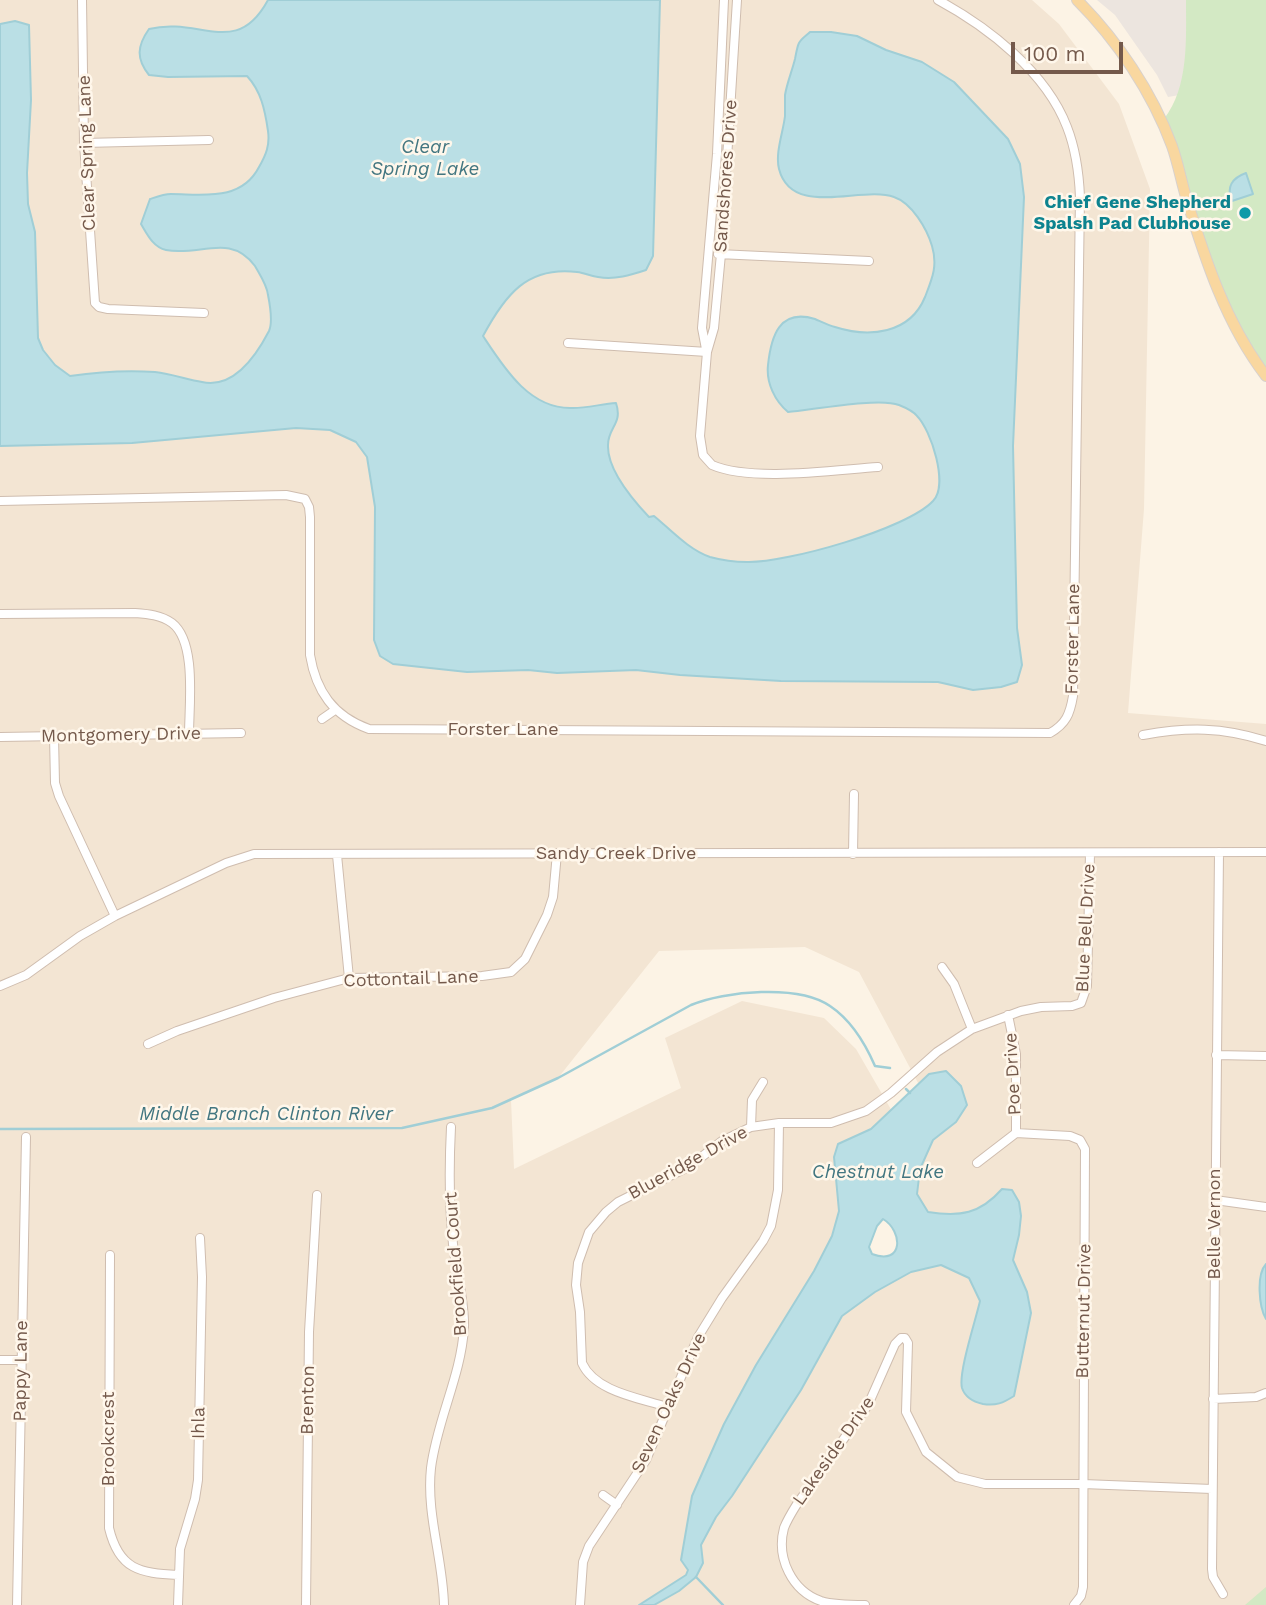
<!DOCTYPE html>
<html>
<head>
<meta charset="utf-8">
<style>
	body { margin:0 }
	#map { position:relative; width:1266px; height:1605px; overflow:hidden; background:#fcf3e5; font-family:"Work Sans",sans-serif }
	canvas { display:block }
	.scale { position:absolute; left:1011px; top:42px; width:112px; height:32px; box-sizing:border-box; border:4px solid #74594b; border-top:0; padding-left:9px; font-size:21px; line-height:24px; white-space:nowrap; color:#74594b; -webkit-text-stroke:5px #fff7eb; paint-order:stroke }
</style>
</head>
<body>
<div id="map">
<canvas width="1266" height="1605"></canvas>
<div class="scale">100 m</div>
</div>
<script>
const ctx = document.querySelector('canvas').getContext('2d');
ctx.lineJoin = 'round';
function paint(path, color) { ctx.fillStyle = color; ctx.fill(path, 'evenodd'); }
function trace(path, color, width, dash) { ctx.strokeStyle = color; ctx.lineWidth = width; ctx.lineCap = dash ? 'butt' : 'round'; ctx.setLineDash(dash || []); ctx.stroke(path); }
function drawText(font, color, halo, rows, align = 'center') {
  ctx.font = font + ' "Work Sans",sans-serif'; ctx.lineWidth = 5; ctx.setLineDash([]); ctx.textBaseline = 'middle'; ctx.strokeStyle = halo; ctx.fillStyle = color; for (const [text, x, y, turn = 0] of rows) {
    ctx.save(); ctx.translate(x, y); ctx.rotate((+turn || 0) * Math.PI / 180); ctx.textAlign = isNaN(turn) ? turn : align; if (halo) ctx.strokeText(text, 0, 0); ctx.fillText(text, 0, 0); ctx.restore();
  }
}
paint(new Path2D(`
	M0 0H1032L1059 24 1119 104 1150 189 1144 509 1128 713 1266 724V1605H0ZM805 947 859 972 925 1096 884 1183 918 1250 835 1271 900 1125 856 1049 824 1018 742 1001 665 1038 681 1088 514 1169 511 1100 558 1078 659 951Z`), '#f3e5d3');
paint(new Path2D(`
	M1097 0H1187L1185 94 1168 97 1157 75 1115 15Z`), '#ece5df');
paint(new Path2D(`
	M1186 0H1266V371L1246 339 1220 289 1164 119C1189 87 1186 40 1186 0Z
	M1266 1587V1605H1245Z`), '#d3e9c4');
const water = new Path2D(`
	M268 0H660L653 256 646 270C631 275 615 280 598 277 591 276 585 273 577 272 527 266 505 295 483 336 504 368 530 410 573 408 587 408 602 404 616 403 623 424 608 427 608 445 607 469 633 500 649 517L654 516C671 530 689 550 710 557 721 560 736 562 747 562 786 563 907 529 933 501 949 485 931 430 917 416 914 412 904 407 899 405 879 397 812 410 788 412 775 401 766 383 768 365 771 337 779 308 815 319 822 322 828 325 835 327 869 338 910 334 925 297 932 279 938 266 932 246 927 229 912 203 894 197 862 185 792 219 779 169 775 153 783 133 785 116 785 109 785 102 785 95 787 83 792 71 795 59 796 54 797 47 799 43 801 39 807 35 810 32H831L857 36 886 50 922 62 954 82 1008 139 1020 164 1024 197 1013 446 1017 628 1022 665 1017 682 1001 687 973 690 938 682 781 681 680 675 636 670 557 673 528 670 467 672 393 664 380 656 374 640 375 507 367 457 356 442 330 430 296 428 132 443 0 446V24L15 21 29 25 31 100 27 173 28 204 35 232 38 338 43 350 55 365 70 376C97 372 127 370 155 372 171 374 186 379 202 382 234 389 256 356 269 331 273 322 270 305 268 295 267 285 260 275 255 266 230 232 199 257 166 250 153 247 147 234 141 224L150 199C156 197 164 194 171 194 202 194 241 202 259 167 266 155 270 145 268 131 265 110 261 91 247 76L168 77 149 75C136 59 137 46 149 29 200 16 236 59 268 0Z
	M1246 173 1253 194 1232 201C1226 187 1232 178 1246 173Z
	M946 1071 961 1086 967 1105 956 1122 933 1140 920 1169 917 1194 928 1212C960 1217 980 1214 1002 1189L1012 1190 1019 1202 1021 1216 1019 1235 1013 1260 1027 1292 1031 1313 1014 1396C1003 1403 996 1406 983 1404 974 1402 965 1397 962 1388 958 1373 976 1319 980 1301L969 1278 941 1265 911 1272 875 1292 842 1316 801 1390 732 1496 716 1517 701 1545 703 1563 696 1577 679 1591 654 1605H639L686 1575 688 1570 681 1560 692 1496 724 1424 756 1365 814 1271 832 1236 839 1211 834 1157 838 1144 871 1129 929 1074ZM883 1219C903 1231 904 1266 872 1254L869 1247 877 1226Z
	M1266 1264V1319C1259 1307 1256 1275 1266 1264Z`);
paint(water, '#badfe5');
trace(water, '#a0ced6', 2);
trace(new Path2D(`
	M906 1089 910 1093
	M0 1129 402 1128 492 1108 558 1078 691 1005C724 991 799 984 830 1006 851 1020 865 1043 875 1066L890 1068
	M696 1577 723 1605`), '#a0ced6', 2.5);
const minor = new Path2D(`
	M82 0 84 143 95 303 99 307 108 309 204 313
	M737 0 721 254 714 328 707 352 700 436 703 455 712 465C751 482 834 470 878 467
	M84 143 209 140
	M718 254 869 261
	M568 343 707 352
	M706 349 702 328 717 154 724 0
	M0 501 286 495 305 499 309 507 310 517V655C316 691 333 716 369 729L1050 733C1066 724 1070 714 1073 696L1080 197C1079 173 1076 150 1067 127 1046 72 988 27 938 0
	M0 614 135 613C148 614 161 615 172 623 197 642 189 705 189 735
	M322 719 335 710
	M1143 735C1188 727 1222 727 1266 741
	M54 736 55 783 59 796 115 916
	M0 737 241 733
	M1219 852 1212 1569 1213 1577 1223 1594
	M853 854 854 794
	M337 855 349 978
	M942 967 954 984 972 1029
	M0 986 26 975 80 936 115 916 226 863 254 854 1266 852
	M1008 1015 1016 1054V1133
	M148 1044 177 1031 274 998 349 978 482 976 511 972 525 959 547 915 553 897 557 853
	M1216 1055 1266 1056
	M751 1127 752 1100 763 1082
	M977 1163 1016 1133 1070 1136 1080 1140 1085 1149 1083 1587 1081 1596 1074 1605
	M1215 1200 1266 1207
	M110 1255 109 1528C119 1570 140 1573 178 1575
	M0 1360H21
	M1213 1399 1256 1397 1266 1393
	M667 1407C640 1398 595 1392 582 1363L580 1312 576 1285 578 1263 589 1232 606 1212 618 1202 690 1166 722 1141 751 1127 779 1123H831L866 1111 891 1093 937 1052 972 1029 1021 1011 1041 1007 1072 1006 1081 1003 1087 986 1090 853
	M603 1495 617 1505
	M17 1605 26 1137
	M178 1605 180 1549 195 1499 198 1480 202 1277 200 1238
	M306 1605 309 1332 317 1195
	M444 1605C443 1559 426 1514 431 1468 437 1420 461 1376 464 1328 465 1300 456 1272 453 1244 449 1205 449 1166 451 1127
	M580 1605 583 1562 589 1546 646 1460 698 1337 722 1298 763 1241 771 1226 778 1190 779 1123
	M865 1605C851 1605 834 1605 821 1601 792 1591 776 1558 784 1528 787 1520 792 1512 797 1504L868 1405 895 1344 901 1338H905L908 1343 906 1412 926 1452 957 1477 985 1484H1083L1212 1489`);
const major = new Path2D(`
	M1077 0C1117 40 1152 92 1172 146 1178 163 1181 180 1186 197 1205 259 1226 324 1266 376`);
trace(minor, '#cfbdaf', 10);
trace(major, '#d8d1cd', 12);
trace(minor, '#fff', 8);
trace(major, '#f9d79f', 10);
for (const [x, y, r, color] of [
	[1245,213,7,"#0f9aa8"]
]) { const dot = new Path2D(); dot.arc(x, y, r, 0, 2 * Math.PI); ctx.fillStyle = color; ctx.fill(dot); trace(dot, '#fff7eb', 2.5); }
drawText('18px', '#74594b', '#fff7eb', [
	["Clear Spring Lane",87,153,-92],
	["Sandshores Drive",726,176,-86],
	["Forster Lane",1073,639,-89],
	["Forster Lane",503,730],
	["Montgomery Drive",121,735,-1],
	["Sandy Creek Drive",616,854],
	["Blue Bell Drive",1086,928,-87],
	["Cottontail Lane",411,979,-2],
	["Poe Drive",1013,1074,-93],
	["Blueridge Drive",688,1163,-29],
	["Belle Vernon",1215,1224,-90],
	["Brookfield Court",456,1264,-94],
	["Butternut Drive",1084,1311,-89],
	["Pappy Lane",21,1371,-89],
	["Brenton",308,1400,-89],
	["Seven Oaks Drive",669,1403,-65],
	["Ihla",199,1423,-89],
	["Brookcrest",109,1439,-90],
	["Lakeside Drive",834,1451,-55]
]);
drawText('bold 18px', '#0d838f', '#fff7eb', [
	["Chief Gene Shepherd",1231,203],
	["Spalsh Pad Clubhouse",1231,224]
], 'right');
drawText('italic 19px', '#427680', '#fff7eb', [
	["Clear",425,147],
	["Spring Lake",425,169],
	["Middle Branch Clinton River",266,1114],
	["Chestnut Lake",878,1172]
]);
</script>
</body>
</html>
